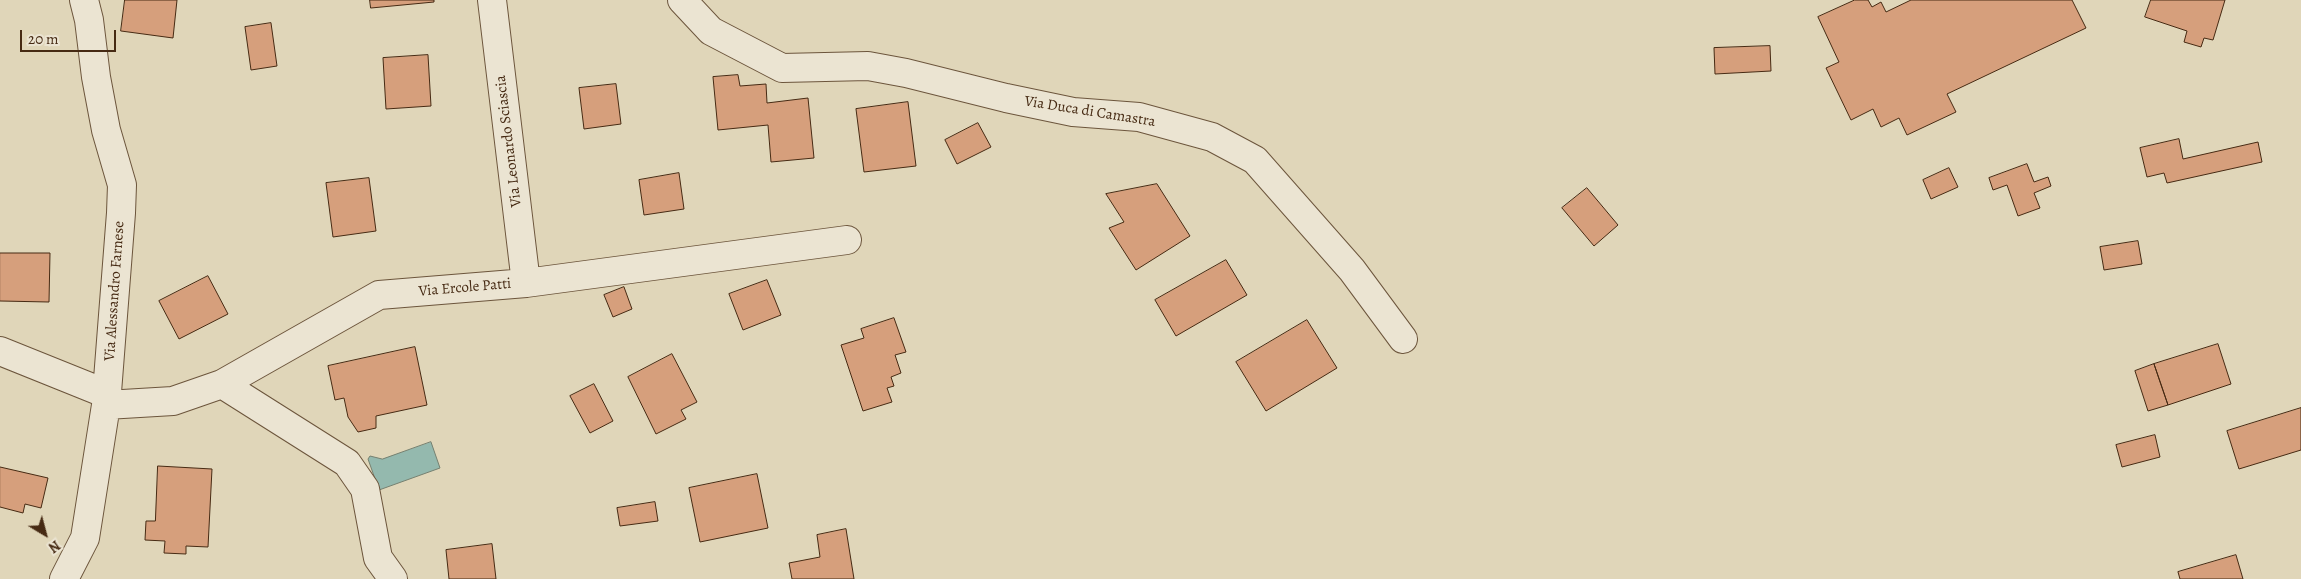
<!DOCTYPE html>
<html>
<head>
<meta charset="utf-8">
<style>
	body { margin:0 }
	#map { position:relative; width:2301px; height:579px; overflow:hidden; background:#e0d6b9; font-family:Alegreya,serif }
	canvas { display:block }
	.north { position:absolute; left:20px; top:509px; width:50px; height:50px; -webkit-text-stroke:4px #ebe4d2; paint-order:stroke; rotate:143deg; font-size:14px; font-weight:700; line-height:20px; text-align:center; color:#462a13 }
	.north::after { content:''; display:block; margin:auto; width:18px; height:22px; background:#462a13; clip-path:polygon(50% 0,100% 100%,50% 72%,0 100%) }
	.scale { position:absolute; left:20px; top:30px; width:96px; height:22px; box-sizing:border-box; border:2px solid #462a13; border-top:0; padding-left:6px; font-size:15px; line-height:18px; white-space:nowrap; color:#462a13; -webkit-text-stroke:4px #ebe4d2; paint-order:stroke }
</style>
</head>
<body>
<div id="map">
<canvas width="2301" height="579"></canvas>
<div class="north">N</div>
<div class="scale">20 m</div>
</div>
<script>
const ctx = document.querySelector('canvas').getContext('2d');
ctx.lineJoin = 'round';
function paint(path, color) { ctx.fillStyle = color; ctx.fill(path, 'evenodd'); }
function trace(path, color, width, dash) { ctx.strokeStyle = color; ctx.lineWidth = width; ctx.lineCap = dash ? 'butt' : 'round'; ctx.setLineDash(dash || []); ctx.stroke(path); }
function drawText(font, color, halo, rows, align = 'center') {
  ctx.font = font + ' Alegreya,serif'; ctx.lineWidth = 5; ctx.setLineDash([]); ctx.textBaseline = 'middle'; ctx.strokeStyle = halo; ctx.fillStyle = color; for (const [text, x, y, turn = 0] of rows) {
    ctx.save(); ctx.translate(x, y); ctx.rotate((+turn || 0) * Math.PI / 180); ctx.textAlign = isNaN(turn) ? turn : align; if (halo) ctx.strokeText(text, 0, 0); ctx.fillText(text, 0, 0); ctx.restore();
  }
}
const water = new Path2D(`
	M431 442 440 468 379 490 368 459 370 456 382 459Z`);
paint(water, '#94b9ae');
trace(water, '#758070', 1);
const building = new Path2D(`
	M125 0H177L173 38 121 31Z
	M370 0H434V2L371 8Z
	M1855 0H1868L1872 7 1881 2 1886 12 1911 0H2072L2086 28 1947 94 1956 112 1907 135 1899 118 1881 127 1873 109 1851 120 1826 68 1839 62 1818 17Z
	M2151 0H2225L2213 40 2204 38 2201 47 2184 42 2187 31 2145 17Z
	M271 23 277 66 251 70 245 27Z
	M1770 46 1771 71 1715 74 1714 48Z
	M428 55 431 106 386 109 383 58Z
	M738 75 740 86 766 84 767 103 808 98 814 158 771 162 768 125 718 130 713 77Z
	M616 84 621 124 584 129 579 88Z
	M908 102 916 166 864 172 856 109Z
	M978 123 991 147 957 164 945 140Z
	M2179 139 2183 159 2258 142 2262 162 2167 183 2164 173 2147 177 2140 148Z
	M2027 164 2034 182 2048 177 2051 186 2034 193 2040 208 2018 216 2007 185 1993 190 1989 178Z
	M1949 168 1958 187 1931 199 1923 180Z
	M679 173 684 209 644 215 639 180Z
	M369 178 376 231 333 237 326 183Z
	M1157 184 1190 236 1136 270 1109 228 1124 222 1106 194Z
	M1587 188 1618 225 1594 246 1562 208Z
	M2138 241 2142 264 2104 270 2100 247Z
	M0 253H50L49 302 0 301Z
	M1226 260 1247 295 1176 336 1155 300Z
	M208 276 228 314 179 339 159 301Z
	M767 280 781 315 743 330 729 294Z
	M624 287 632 309 613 317 604 295Z
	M894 318 906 352 895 355 901 373 891 377 894 386 887 388 892 402 863 411 841 345 864 338 861 329Z
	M1307 320 1337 368 1266 411 1236 362Z
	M2218 344 2231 384 2168 405 2154 364Z
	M415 347 427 405 376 416V428L358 432 348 417 344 398 335 400 328 366Z
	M672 354 697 402 681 410 686 419 656 434 628 377Z
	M2154 364 2168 405 2148 411 2135 371Z
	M594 384 613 421 590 433 570 396Z
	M2301 408V450L2239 469 2227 431Z
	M2155 435 2160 457 2122 467 2116 445Z
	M158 466 212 469 208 547 186 546V554L164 553 165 541 145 540 146 521H155Z
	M0 467 48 478 41 508 25 504 23 513 0 507Z
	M757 474 768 528 700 542 689 488Z
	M655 502 658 521 620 526 617 508Z
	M846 529 854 579H792L789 563 820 557 817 535Z
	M492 544 496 579H449L446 550Z
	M2236 555 2243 579H2180L2178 572Z`);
paint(building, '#d69f7c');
trace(building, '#462a13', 1);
const minor = new Path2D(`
	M492 0 526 283
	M682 0 711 31 782 68 868 66 906 73 1006 98 1073 112 1139 117 1212 137 1255 160 1352 270 1403 339
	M0 351 107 394
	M222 384 347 463 365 489 378 558 393 579
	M106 405 173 401 222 384 379 295 526 283 847 240
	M64 579 85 538 106 405 121 213 122 185 106 130 96 77 89 20 84 0`);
trace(minor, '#6c553c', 30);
trace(minor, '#ebe4d2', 28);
drawText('15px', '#462a13', '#ebe4d2', [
	["Via Duca di Camastra",1090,112,9],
	["Via Leonardo Sciascia",509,141,-97],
	["Via Ercole Patti",465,288,-5],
	["Via Alessandro Farnese",115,291,-86]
]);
</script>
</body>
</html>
